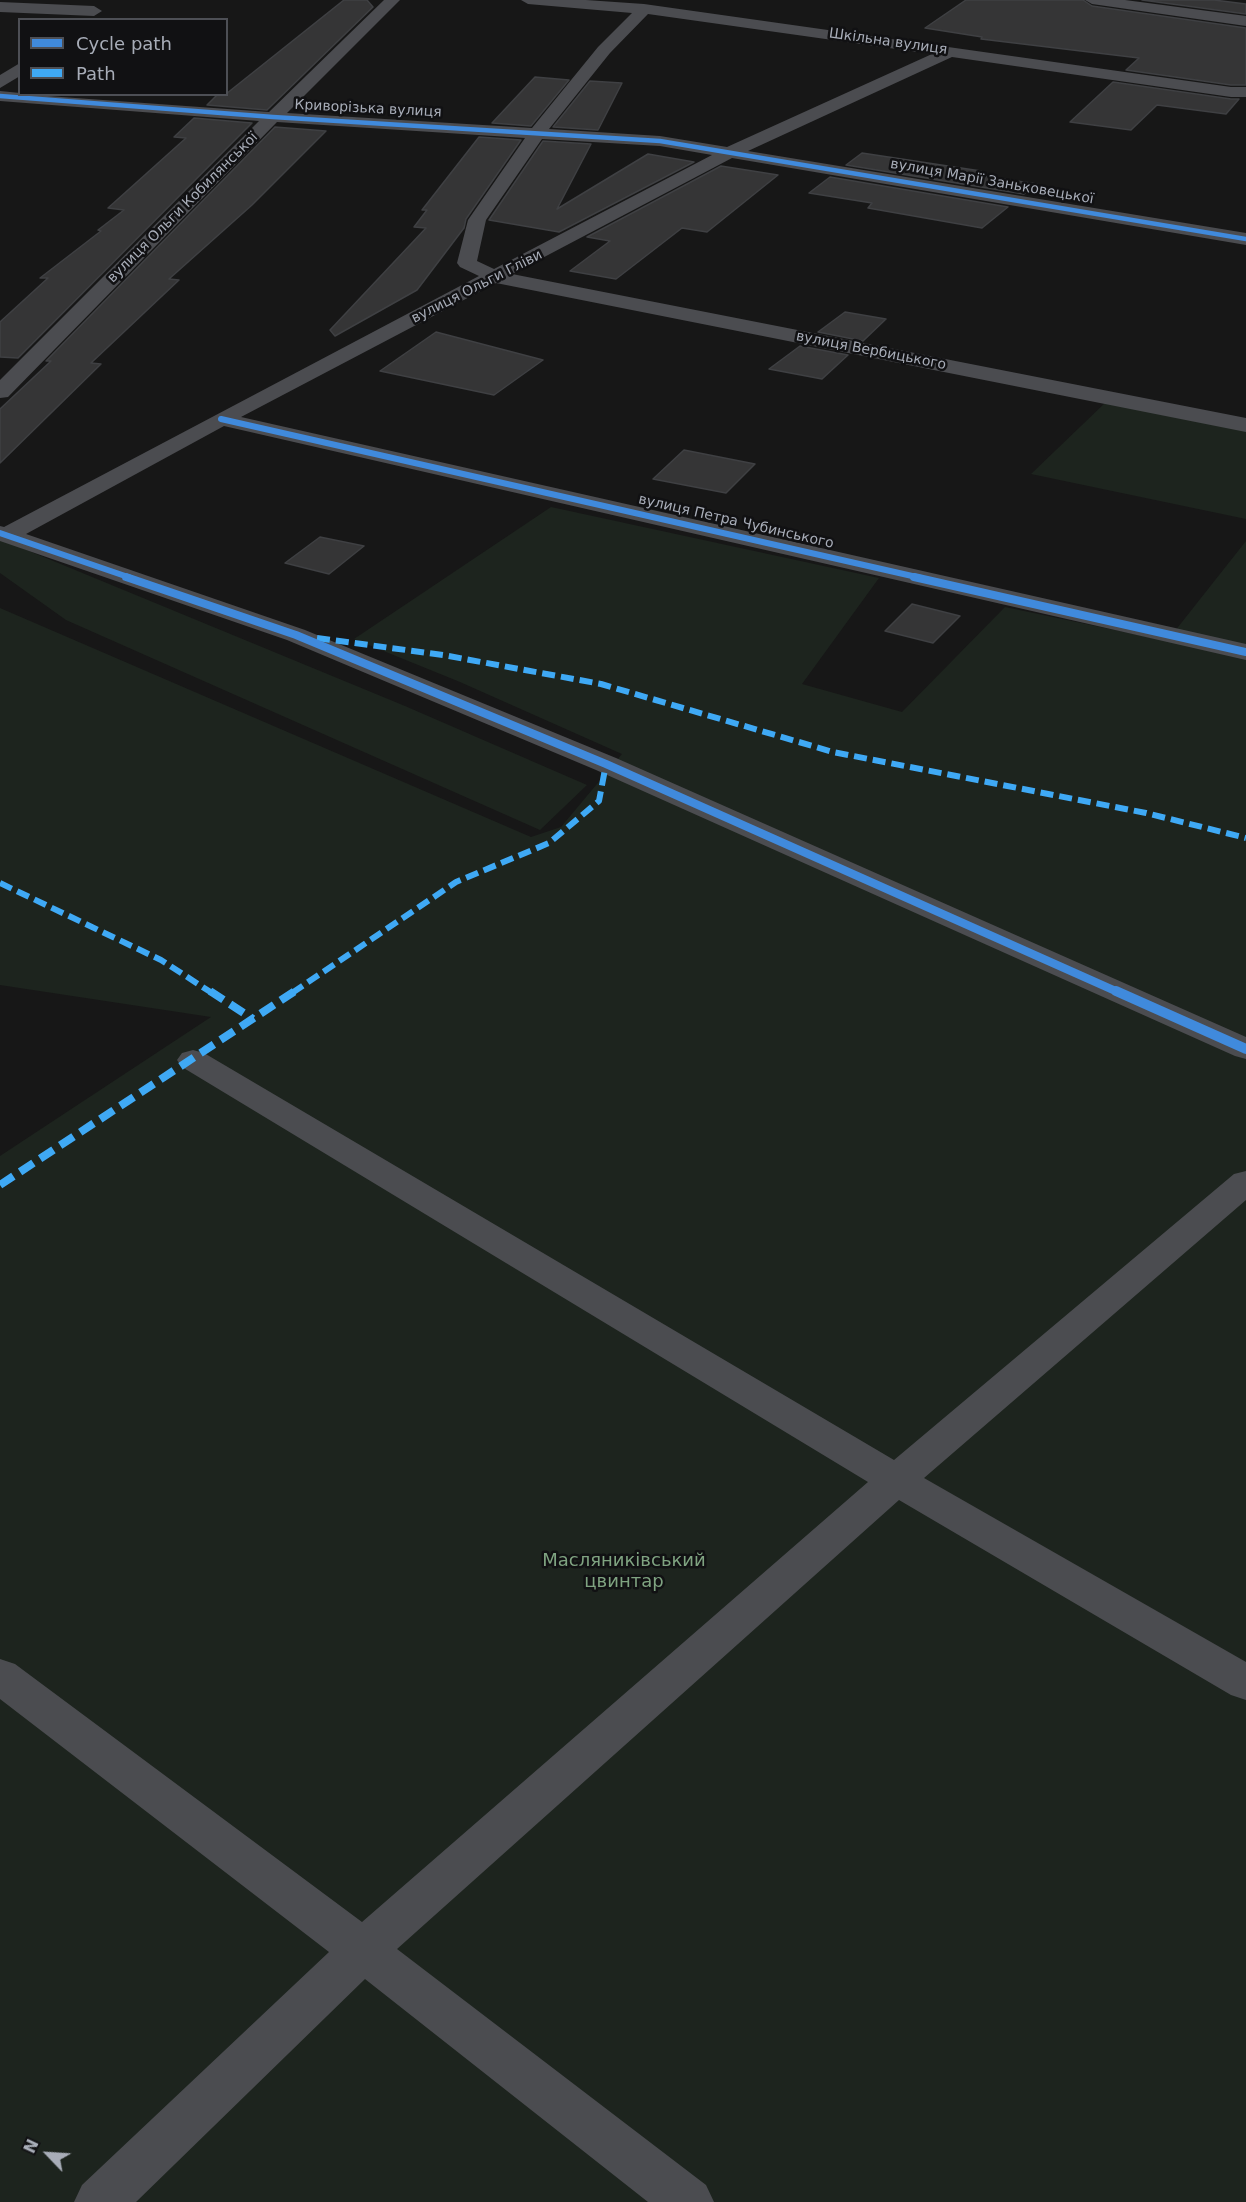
<!DOCTYPE html>
<html>
<head>
<meta charset="utf-8">
<style>
	body { margin:0 }
	#map { position:relative; width:1246px; height:2202px; overflow:hidden; background:#171717; font-family:"DejaVu Sans",sans-serif }
	canvas { display:block }
	.legend { position:absolute; left:18px; top:18px; width:210px; height:78px; box-sizing:border-box; background:#111113; border:2px solid #4d4f55; margin:0; padding:8px 10px; list-style:none; font-size:18px; color:#a8adb8 }
	.legend li { display:flex; align-items:center; gap:12px; height:30px }
	.legend b { width:30px; border:2px solid #4d4f55 }
	.north { position:absolute; left:18px; top:2124px; width:60px; height:60px; -webkit-text-stroke:4px #111113; paint-order:stroke; rotate:295deg; font-size:16px; font-weight:700; line-height:24px; text-align:center; color:#a8adb8 }
	.north::after { content:''; display:block; margin:auto; width:21px; height:27px; background:#a8adb8; clip-path:polygon(50% 0,100% 100%,50% 72%,0 100%) }
</style>
</head>
<body>
<div id="map">
<canvas width="1246" height="2202"></canvas>
<ul class="legend">
<li><b style="height:8px;background:#408adc"></b>Cycle path</li>
<li><b style="height:8px;background:#3fa9f5"></b>Path</li>
</ul>
<div class="north">N</div>
</div>
<script>
const ctx = document.querySelector('canvas').getContext('2d');
ctx.lineJoin = 'round';
function paint(path, color) { ctx.fillStyle = color; ctx.fill(path, 'evenodd'); }
function trace(path, color, width, dash) { ctx.strokeStyle = color; ctx.lineWidth = width; ctx.lineCap = dash ? 'butt' : 'round'; ctx.setLineDash(dash || []); ctx.stroke(path); }
function drawText(font, color, halo, rows, align = 'center') {
  ctx.font = font + ' "DejaVu Sans",sans-serif'; ctx.lineWidth = 5; ctx.setLineDash([]); ctx.textBaseline = 'middle'; ctx.strokeStyle = halo; ctx.fillStyle = color; for (const [text, x, y, turn = 0] of rows) {
    ctx.save(); ctx.translate(x, y); ctx.rotate((+turn || 0) * Math.PI / 180); ctx.textAlign = isNaN(turn) ? turn : align; if (halo) ctx.strokeText(text, 0, 0); ctx.fillText(text, 0, 0); ctx.restore();
  }
}
paint(new Path2D(`
	M1106 402 1246 429V519L1031 474Z
	M551 507 879 578 802 684 902 712 1005 607 1167 641 1246 541V2202H0V1156L211 1017 0 985V608L531 837 561 827 622 754 460 682 354 639Z
	M0 539 405 706 587 785 540 830 66 620 0 573Z`), '#1d241e');
const building = new Path2D(`
	M344 0H367L373 7 267 110 207 105 218 94H226Z
	M966 0H1083L1092 6 1246 28V85H1231L1126 70 1139 58 981 39 982 37 925 28Z
	M1142 0H1214L1246 4V14Z
	M535 77 569 80 531 126 492 123Z
	M590 81 622 83 598 130 553 127Z
	M1113 82 1231 99H1239L1226 114 1157 105 1131 130 1070 122Z
	M194 118 252 123 18 358 0 357V322L48 278H40L101 231 98 230 124 210 108 208 186 138 174 137Z
	M275 127 326 131 252 205 169 279 179 280 91 363 101 364 0 463V409L51 361H46Z
	M479 137 521 140 466 219 464 228 417 290 335 336 330 330 426 228 414 227 427 210H422Z
	M543 141 591 144 557 209 648 154 694 162 559 232 489 220Z
	M862 153 981 171 977 175 1037 184 1024 194 846 165Z
	M721 166 778 175 707 232 682 228 616 279 570 271 610 241 587 237Z
	M830 177 1008 207 982 228 868 208 872 203 809 193Z
	M845 312 886 319 863 341 818 332Z
	M436 332 543 360 494 395 380 371Z
	M800 346 848 355 822 379 769 369Z
	M684 450 755 464 726 493 653 479Z
	M320 537 364 546 329 574 285 563Z
	M912 604 960 616 933 643 885 631Z`);
paint(building, '#353536');
trace(building, '#3f4043', 1.5);
paint(new Path2D(`
	M384 0H400L287 113 532 128 598 47 632 13 528 4 521 0H586L644 4 1231 87H1246V97H1231L952 57 748 151 1246 233V245L732 158 512 274 1246 418V432L496 283 241 417 1246 644V660L224 426 26 534 305 630 616 758 1246 1037V1059L1235 1056 596 770 287 640 0 541V526L4 527 479 276 460 267 457 263 468 220 525 138 277 122 8 397 0 398V380L259 121 0 101V91L20 93V94L269 112ZM648 14 932 54 727 147 660 136 549 129 610 53ZM542 139 660 146 712 155 494 269 477 261 486 220Z
	M1085 0H1125L1246 16V26L1092 4Z
	M0 2 94 6 102 11 94 16 0 12Z
	M20 63V76L0 88V75Z
	M193 1050 204 1053 894 1460 1234 1174 1246 1171V1200L924 1478 1246 1662V1700L1231 1695 899 1500 397 1949 706 2185 714 2202H648L365 1979 136 2202H74L82 2185 329 1952 0 1699V1659L15 1664 362 1922 868 1482 182 1067 177 1060 182 1053Z`), '#4b4c50');
trace(new Path2D(`
	M317 638 443 655 601 684 833 752 1146 813 1246 838
	M0 883 161 960 212 993
	M292 993 456 882 549 843 599 801 606 764`), '#3fa9f5', 6, [13, 6]);
trace(new Path2D(`
	M210 991 253 1019
	M0 1185 295 991`), '#3fa9f5', 8, [16, 8]);
trace(new Path2D(`
	M0 96 273 117 660 141 1246 239`), '#408adc', 4.5);
trace(new Path2D(`
	M221 419 921 578
	M0 533 131 578`), '#408adc', 6);
trace(new Path2D(`
	M126 577 296 635 606 764 1120 993
	M914 577 1246 652`), '#408adc', 8);
trace(new Path2D(`
	M1116 991 1246 1049`), '#408adc', 10);
drawText('14px', '#a8adb8', '#111113', [
	["Шкільна вулиця",888,42,8],
	["Криворізька вулиця",368,109,3],
	["вулиця Марії Заньковецької",992,182,10],
	["вулиця Ольги Кобилянської",183,208,-45],
	["вулиця Ольги Гліви",477,287,-27],
	["вулиця Вербицького",871,351,11],
	["вулиця Петра Чубинського",736,522,13]
]);
drawText('18px', '#7fa381', '#111113', [
	["Масляниківський",624,1561],
	["цвинтар",624,1582]
]);
</script>
</body>
</html>
